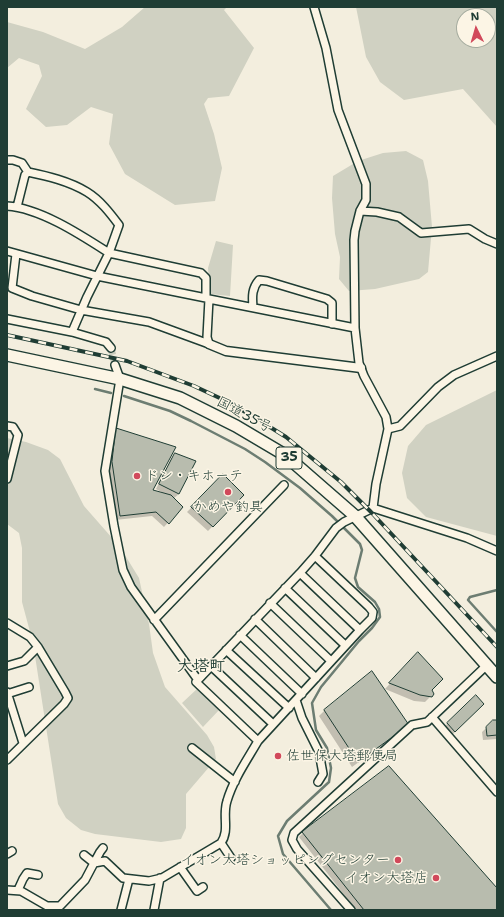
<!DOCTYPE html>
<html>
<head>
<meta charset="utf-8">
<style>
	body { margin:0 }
	#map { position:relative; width:504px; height:917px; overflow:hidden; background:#f3eede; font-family:"Shantell Sans",sans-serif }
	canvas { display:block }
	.frame { position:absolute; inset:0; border:8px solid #1f3d34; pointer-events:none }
	.north { position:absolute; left:456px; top:8px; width:40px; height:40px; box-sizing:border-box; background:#fcf5e5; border:1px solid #a4ab9e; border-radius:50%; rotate:355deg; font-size:11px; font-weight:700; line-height:16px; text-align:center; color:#1f3d34 }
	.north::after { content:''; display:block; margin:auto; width:14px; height:18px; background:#d1495b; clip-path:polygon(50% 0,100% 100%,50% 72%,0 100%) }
</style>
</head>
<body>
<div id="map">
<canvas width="504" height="917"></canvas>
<div class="frame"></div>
<div class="north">N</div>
</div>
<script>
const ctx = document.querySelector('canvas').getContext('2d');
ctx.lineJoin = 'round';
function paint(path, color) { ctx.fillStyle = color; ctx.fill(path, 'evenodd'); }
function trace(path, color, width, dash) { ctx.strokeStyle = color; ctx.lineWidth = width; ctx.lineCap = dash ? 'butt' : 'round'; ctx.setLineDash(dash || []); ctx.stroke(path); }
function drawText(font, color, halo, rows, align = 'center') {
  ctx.font = font + ' "Shantell Sans","Klee One",sans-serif'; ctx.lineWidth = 3; ctx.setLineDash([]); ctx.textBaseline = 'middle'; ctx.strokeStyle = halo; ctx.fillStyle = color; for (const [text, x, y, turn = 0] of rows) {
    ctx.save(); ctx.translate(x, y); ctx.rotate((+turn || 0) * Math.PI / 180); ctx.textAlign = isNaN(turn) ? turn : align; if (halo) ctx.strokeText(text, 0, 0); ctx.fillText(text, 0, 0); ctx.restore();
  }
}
paint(new Path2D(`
	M145 7H227L224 10 254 48 229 96 208 98 204 104 214 134 222 168 215 201 175 205 125 174 109 144 113 114 91 107 67 125 46 127 26 109 42 76 39 65 19 58 7 68V22L43 32 85 49 122 27Z
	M356 7H497V127L463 89 404 100 380 82 366 57ZM464 16H488V40H464Z
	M406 151 423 160 428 181 432 227 428 272 419 279 375 289 349 291 339 279 340 257 335 234 332 198 333 176 358 161 383 153Z
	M216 241 233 245 230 296 210 294 208 268Z
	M497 390V536L426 517 407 498 402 473 408 446 426 425Z
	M7 438 26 442 48 450 60 459 84 506 120 547 139 578 149 624 153 653 165 687 207 735 214 747 216 759 186 794V828L181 839 161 842 95 834 81 830 66 818 58 804 33 643 22 602V548L19 533 7 524Z
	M198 688 220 709 203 727 182 703Z`), '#d0d1c2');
paint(new Path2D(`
	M116 429 152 491 165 494 156 489 171 459 175 454 194 462 179 494 173 499 182 507 164 527 152 516 115 520 108 466 112 433Z
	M223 476 243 495 208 531 187 512Z
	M412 660 433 694 425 702 414 701 385 689Z
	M476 697 483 704 451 736 443 728Z
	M325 710 402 731 352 767 319 716Z
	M494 721H497V739L483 740 482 732Z
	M303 833 497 890V910H356L299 837Z`), '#0003');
trace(new Path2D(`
	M95 389 111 393
	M124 396 170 411 191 421 245 449 265 462 300 488 332 516 360 544 362 550 355 578 358 587 375 602 379 609 380 617 372 628 359 641 321 687 312 703 316 730 327 748 331 768 329 782 287 821 278 836 283 854 331 910
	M497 590 470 597 468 600 497 632`), '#6c7d72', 2.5);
const building = new Path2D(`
	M116 428 176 447 153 490 171 495 183 507 169 524 156 512 120 516 112 462Z
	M175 453 196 461 179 494 159 484Z
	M223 474 244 495 213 527 191 507Z
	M418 652 443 679 432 690 434 694 432 697 420 695 389 683Z
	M372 671 409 725 358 762 324 710Z
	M476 695 484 704 455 732 447 723Z
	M493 720H497V735L487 736 486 727Z
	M389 766 497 888V910H364L302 832Z`);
paint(building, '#b8bcae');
trace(building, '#1f3d34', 1);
trace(new Path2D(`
	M111 348 115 365`), '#c9cbbc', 7, [7, 3.5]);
const minor = new Path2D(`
	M7 160H13L22 163 28 172
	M7 206C40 208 81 235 109 253L87 297 72 332
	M17 207 25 175 28 172C47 176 69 181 87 192 100 200 110 213 119 225L109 253 201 273 206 278V298L209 299 355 328
	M360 211 377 212 399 217 421 233 469 229 485 239 497 244
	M7 251 97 276 206 298
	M16 254 12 288 32 296 81 310 149 322 209 344
	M253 307C252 296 252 288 259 280L267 281 327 299 332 303V324
	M7 319 72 332 106 342 111 348
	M209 344 207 337 209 299
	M115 365 120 379 105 471 114 526 123 570 131 587 198 680
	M7 426 13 427 18 435 7 479
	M388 429 400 426 438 387 454 375 497 356
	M373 508 467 538 497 551
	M315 556 369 607 373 612 372 618 360 630
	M300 573 360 630 258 741 196 682 300 573 315 556 336 528 344 522 373 508 376 484 388 429 386 417 364 376 359 363 355 328 354 240 355 231 360 211 366 200V184L338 110 326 48 314 7
	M285 588 345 645
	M270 603 331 661
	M255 619 316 678
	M154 620 284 485
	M7 623 30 637 38 647 65 692 68 698 64 704 7 760
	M240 635 302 694
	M226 650 289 708
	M7 666 24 661 38 647
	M211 666 273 724
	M7 692 23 743
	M7 694 29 687
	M296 700 302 718 319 752 323 774 318 782
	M432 717 497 792
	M192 748 235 782
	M221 843 231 858
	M7 854 12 851
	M84 855 94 863 100 852 103 848
	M180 867 197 891 203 887
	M7 890 21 891 47 906H60L85 880 94 863 105 861 123 878 149 881 162 878 221 843C230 830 222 816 227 801 233 780 247 760 258 741
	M18 890 23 879 27 873 38 875
	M121 910 129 879
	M154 910 160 878
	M351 910 297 849 292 840 294 833 412 725 427 722 487 665`);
const tertiary = new Path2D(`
	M209 344 226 351 361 368`);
const trunk = new Path2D(`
	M7 355 120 379 180 398 236 426 285 455 355 516 497 677`);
trace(minor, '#1f3d34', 10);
trace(tertiary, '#1f3d34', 11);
trace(trunk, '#1f3d34', 14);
trace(minor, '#fcf5e5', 7);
trace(tertiary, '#fcf5e5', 8);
trace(trunk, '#fcf5e5', 11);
const rail = new Path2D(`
	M7 335 127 361 194 386 226 401 254 417 286 437 341 482 371 512 497 647`);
trace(rail, '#1f3d34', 4);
trace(rail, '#fcf5e5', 2.5, [8]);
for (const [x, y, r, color] of [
	[137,476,4,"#d1495b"],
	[228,492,4,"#d1495b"],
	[278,756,4,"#d1495b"],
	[398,860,4,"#d1495b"],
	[436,878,4,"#d1495b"]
]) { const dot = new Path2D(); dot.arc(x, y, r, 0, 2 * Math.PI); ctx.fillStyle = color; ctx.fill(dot); trace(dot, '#fcf5e5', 1.5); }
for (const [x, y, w] of [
	[289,458,26]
]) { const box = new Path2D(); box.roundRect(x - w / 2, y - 11, w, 22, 3); ctx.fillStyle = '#fcf5e5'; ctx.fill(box); trace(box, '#1f3d34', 1); }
drawText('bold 13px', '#1f3d34', null, [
	["35",289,458]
]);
drawText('14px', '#1f3d34', '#fcf5e5', [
	["国道35号",244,415,28]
]);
drawText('14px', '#1f3d34', '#fcf5e5', [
	["ドン・キホーテ",145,476],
	["かめや釣具",228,507,"center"],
	["佐世保大塔郵便局",286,756],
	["イオン大塔ショッピングセンター",390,860,"right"],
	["イオン大塔店",428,878,"right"]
], 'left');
drawText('bold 16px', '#1f3d34', '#fcf5e5', [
	["大塔町",201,667]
]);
</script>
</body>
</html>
